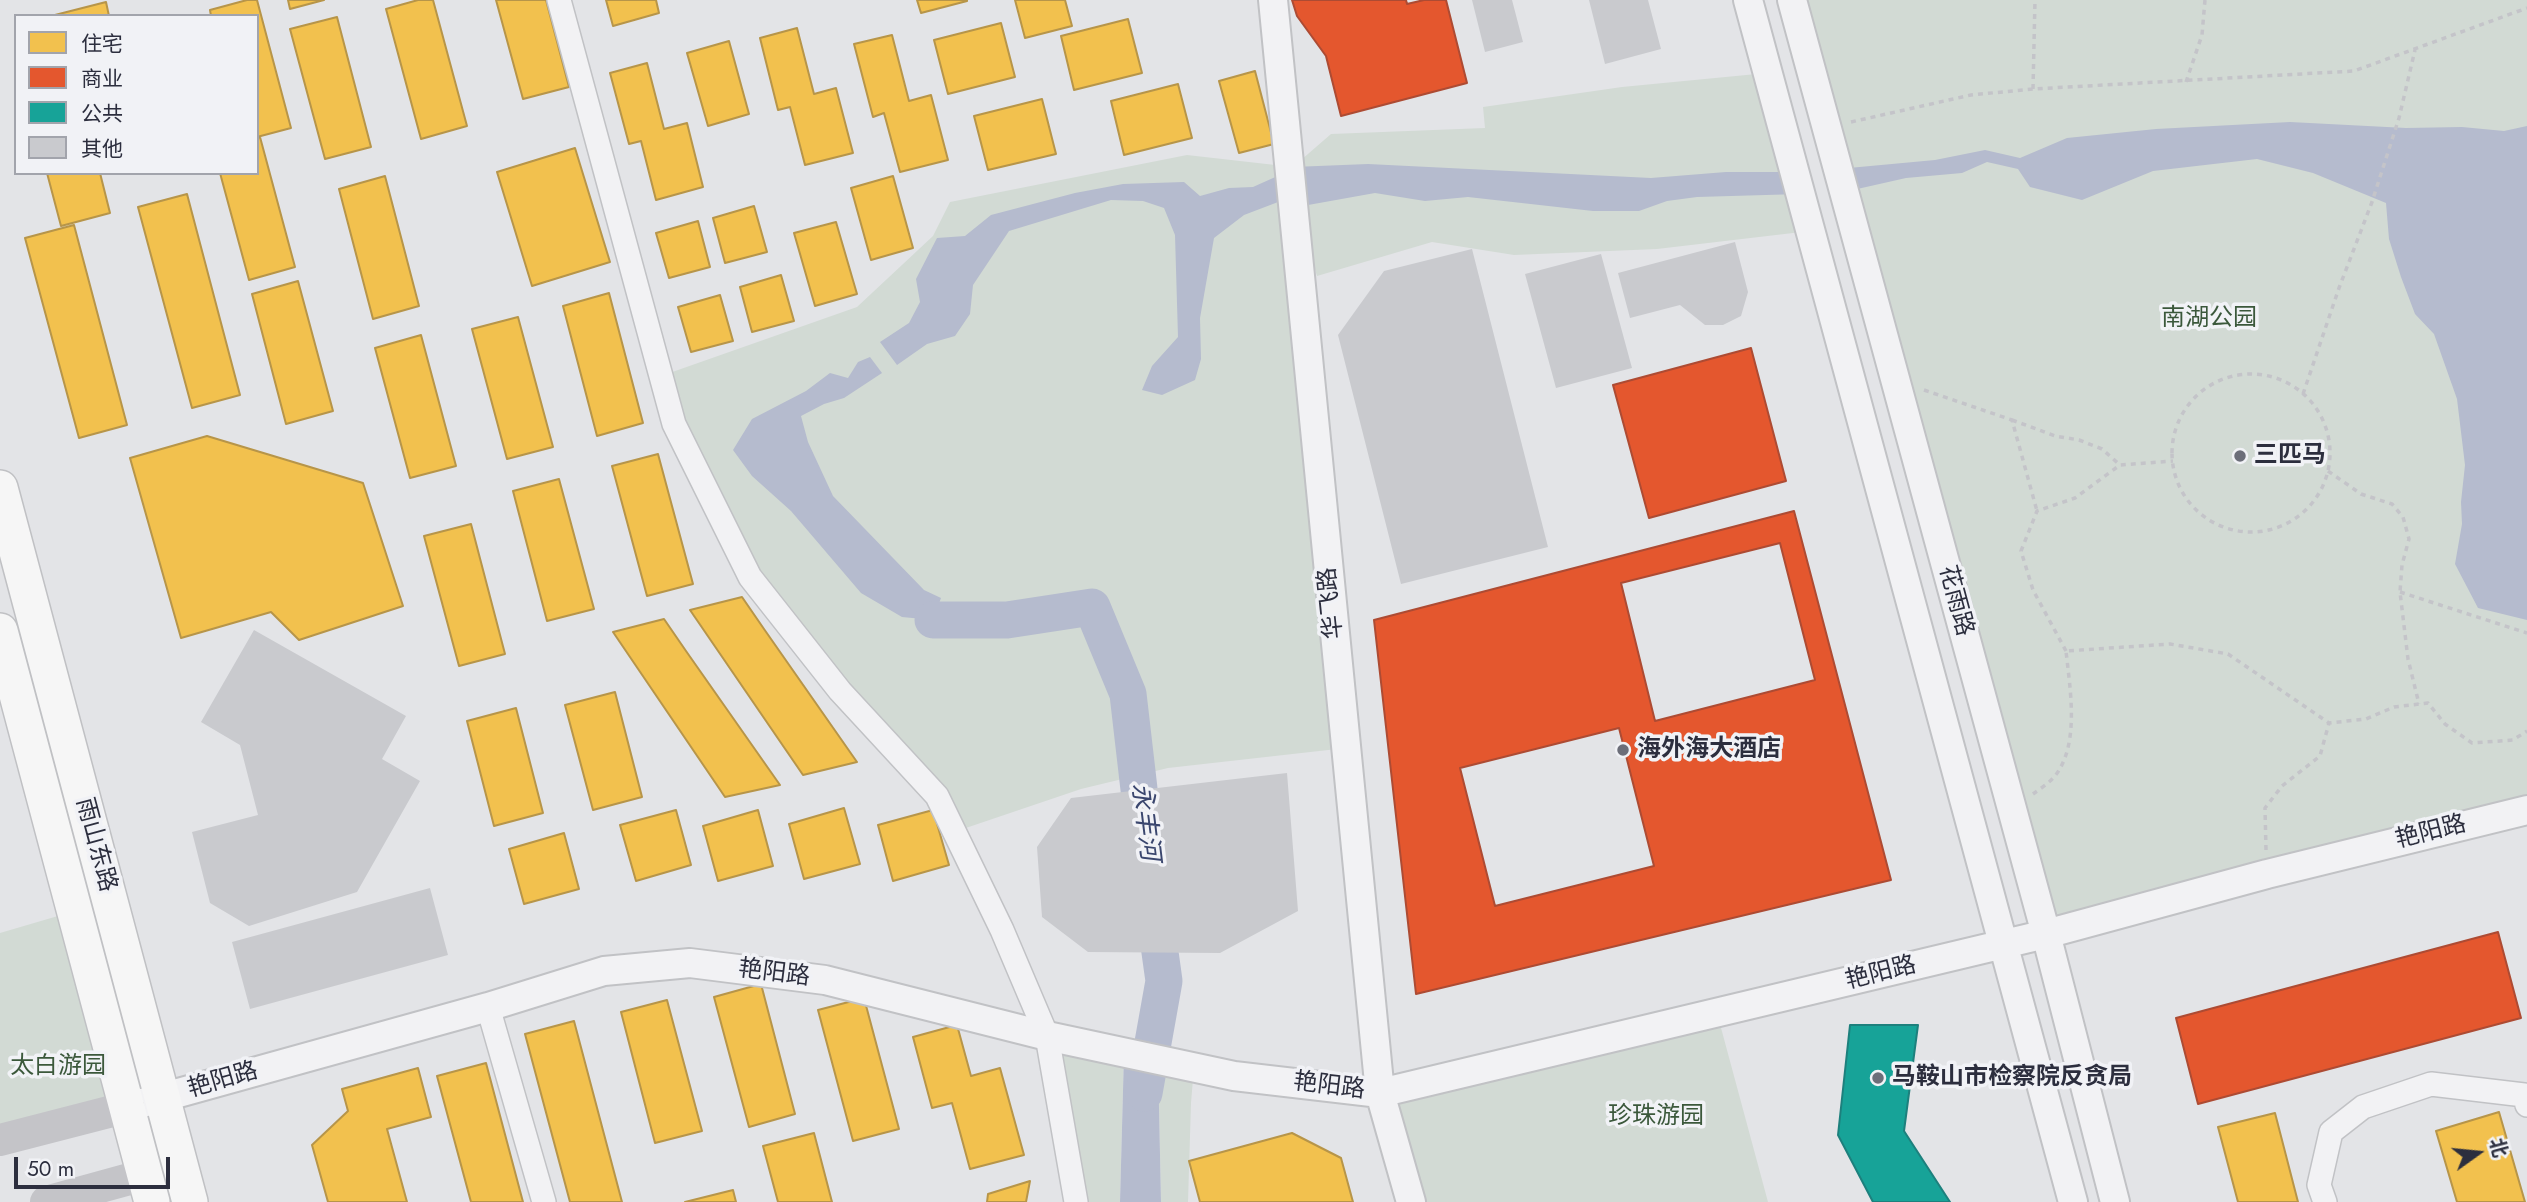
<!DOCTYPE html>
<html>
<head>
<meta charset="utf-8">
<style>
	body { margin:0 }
	#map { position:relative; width:2527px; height:1202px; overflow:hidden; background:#e3e4e7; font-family:Jost,"Noto Sans SC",sans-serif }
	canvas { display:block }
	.legend { position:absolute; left:14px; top:14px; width:245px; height:161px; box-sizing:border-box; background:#f1f2f6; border:2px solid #a2a4ac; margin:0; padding:9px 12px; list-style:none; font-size:21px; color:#2c2e3e }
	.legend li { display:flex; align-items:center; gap:14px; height:35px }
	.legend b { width:35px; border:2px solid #a2a4ac }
	.north { position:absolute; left:2443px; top:1118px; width:70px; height:70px; -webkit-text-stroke:5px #f1f2f6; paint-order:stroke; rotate:75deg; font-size:19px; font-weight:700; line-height:28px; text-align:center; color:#2c2e3e }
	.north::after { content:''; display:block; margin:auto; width:24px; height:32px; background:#2c2e3e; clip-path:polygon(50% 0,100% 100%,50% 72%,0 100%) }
	.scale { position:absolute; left:14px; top:1157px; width:156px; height:32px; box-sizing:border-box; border:4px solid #2c2e3e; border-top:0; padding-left:9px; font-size:21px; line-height:24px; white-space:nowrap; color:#2c2e3e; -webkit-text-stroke:5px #f1f2f6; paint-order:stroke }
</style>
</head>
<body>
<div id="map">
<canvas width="2527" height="1202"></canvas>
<ul class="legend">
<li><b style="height:19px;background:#f2c14e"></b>住宅</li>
<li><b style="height:19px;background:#e4572e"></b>商业</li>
<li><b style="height:19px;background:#17a398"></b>公共</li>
<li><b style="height:19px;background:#c9cace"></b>其他</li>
</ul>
<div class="north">北</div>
<div class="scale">50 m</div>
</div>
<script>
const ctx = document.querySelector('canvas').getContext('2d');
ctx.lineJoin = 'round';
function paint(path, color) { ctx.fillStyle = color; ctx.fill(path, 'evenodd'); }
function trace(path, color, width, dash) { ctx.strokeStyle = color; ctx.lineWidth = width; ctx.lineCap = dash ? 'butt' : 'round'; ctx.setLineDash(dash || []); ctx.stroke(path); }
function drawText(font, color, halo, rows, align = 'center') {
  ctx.font = font + ' Jost,"Noto Sans SC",sans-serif'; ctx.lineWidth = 7; ctx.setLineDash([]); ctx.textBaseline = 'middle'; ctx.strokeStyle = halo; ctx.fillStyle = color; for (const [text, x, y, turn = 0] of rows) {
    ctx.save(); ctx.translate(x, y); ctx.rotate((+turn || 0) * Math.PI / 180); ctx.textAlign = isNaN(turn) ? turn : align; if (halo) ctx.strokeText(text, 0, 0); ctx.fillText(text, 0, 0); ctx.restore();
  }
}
paint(new Path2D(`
	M1792 0H2527V810L2046 934Z
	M1767 73 1810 231 1657 249 1514 255 1432 242 1317 276 1298 212 1346 748 1168 768 1081 789 954 832 750 577 661 376 857 307 933 236 950 202 1187 155 1293 167 1331 134 1485 128 1483 107 1622 87Z
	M75 911 128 1107 0 1142V933Z
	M1717 1013 1768 1202H1411L1380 1093Z
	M1047 1036 1124 1053 1120 1202H1076Z
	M1158 1060 1194 1067 1191 1103 1188 1202H1161Z`), '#d2dad4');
paint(new Path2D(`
	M2290 122 2406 128 2462 127 2504 131 2527 126V620L2478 608 2455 564 2462 524 2461 502 2465 465 2457 399 2434 334 2415 314 2401 277 2389 239 2386 203 2313 173 2257 159 2153 171 2082 200 2030 187 2018 169 1987 162 1962 173 1906 178 1844 192 1838 169 1935 160 1985 150 2020 158 2067 138 2156 129Z
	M1368 164 1651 178 1726 172H1794L1800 194 1697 197 1667 201 1639 211H1593L1468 197 1425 201 1375 193 1297 207 1293 167Z
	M1282 174 1286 199 1244 215 1214 238 1200 318 1201 359 1195 380 1162 395 1142 390 1152 366 1178 337 1175 235 1164 208 1143 201 1111 200 1009 231 973 285 970 314 955 336 927 344 897 365 880 342 909 323 920 302 916 279 937 238 965 236 991 215 1075 193 1123 184 1184 182 1200 196 1229 188 1253 187Z
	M870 357 882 373 844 398 824 404 801 416 808 442 833 496 924 590 941 598 933 620 902 617 861 593 791 511 752 476 733 450 752 419 806 391 830 373 848 378 858 362Z
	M1124 1053 1158 1060 1161 1202H1120Z`), '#b5bbce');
const homes = new Path2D(`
	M247 0H257L291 128 257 137V16H211L210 10Z
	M288 0H324L290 9Z
	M418 0H433L467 126 421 139 386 9Z
	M496 0H546L569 87 523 99Z
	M606 0H656L659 13 613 26Z
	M917 0H967V1L921 13Z
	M1015 0H1065L1072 26 1025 38Z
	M106 2 109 16H51Z
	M337 17 371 147 325 159 290 29Z
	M1128 19 1142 73 1074 90 1061 36Z
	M1001 23 1015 77 948 94 934 40Z
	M797 28 814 94 836 88 853 153 805 165 790 107 778 110 760 38Z
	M892 35 909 101 931 95 948 160 900 172 884 113 873 117 854 44Z
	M729 41 749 114 708 126 687 53Z
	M647 63 664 129 687 123 703 187 656 200 641 141 629 144 610 73Z
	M1255 71 1274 144 1239 153 1219 81Z
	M1178 84 1192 138 1124 155 1111 101Z
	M1042 99 1056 154 988 170 974 116Z
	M260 137 295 267 249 280 220 173H257V138Z
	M575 148 610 262 532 286 497 172Z
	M47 173H100L110 213 61 226Z
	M385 176 419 306 373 319 339 189Z
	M893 176 913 248 871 260 851 188Z
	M187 194 240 395 192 408 138 207Z
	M754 206 767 252 725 263 713 218Z
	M698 221 710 267 669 278 656 233Z
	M836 222 857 294 815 306 794 233Z
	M74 225 127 425 79 438 25 238Z
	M781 275 794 321 752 332 740 287Z
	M298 281 333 411 286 424 252 294Z
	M609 293 643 423 597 436 563 306Z
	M720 295 733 341 691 352 678 307Z
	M518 317 553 447 507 459 472 329Z
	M421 335 456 466 410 478 375 348Z
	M207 436 363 483 403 606 299 640 271 612 181 638 130 458Z
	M658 454 693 584 647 596 612 466Z
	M559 479 594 609 547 621 513 491Z
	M471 524 505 654 459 666 424 536Z
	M742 597 764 629 857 762 803 775 690 610Z
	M664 619 686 651 780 785 725 797 613 632Z
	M615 692 642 797 593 810 565 705Z
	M516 708 543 813 494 826 467 721Z
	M844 808 860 864 804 879 789 824Z
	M676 810 691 865 636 881 620 825Z
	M758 810 773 866 718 881 703 826Z
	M933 810 949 865 893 881 878 825Z
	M564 833 579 889 524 904 509 849Z
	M761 984 795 1114 749 1127 714 997Z
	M864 998 899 1129 853 1141 818 1010Z
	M667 1000 702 1131 655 1143 621 1012Z
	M574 1021 622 1202H570L525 1034Z
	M957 1025 971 1076 1000 1068 1024 1155 970 1169 952 1103 932 1108 913 1037Z
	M486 1063 523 1202H471L437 1076Z
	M418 1068 431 1117 387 1129 407 1202H328L312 1145 348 1111 342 1089Z
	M2499 1112 2525 1202H2457L2436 1131Z
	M2275 1113 2298 1202H2238L2218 1127Z
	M814 1133 832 1202H778L763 1146Z
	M1292 1133 1341 1158 1353 1202H1200L1189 1161Z
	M1030 1181 1026 1202H987L988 1194Z
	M733 1190 736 1202H685Z`);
paint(homes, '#f2c14e');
trace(homes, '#b79549', 2);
const shops = new Path2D(`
	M1292 0H1406L1407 4 1424 0H1446L1467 83 1341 116 1326 56 1297 16Z
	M1751 348 1786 481 1649 518 1613 385Z
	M1794 511 1891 880 1416 994 1374 620Z
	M1780 543 1815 680 1655 721 1621 583Z
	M1619 728 1654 866 1495 906 1460 768Z
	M2498 932 2521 1018 2198 1104 2176 1018Z`);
paint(shops, '#e4572e');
trace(shops, '#ad4b33', 2);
const public = new Path2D(`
	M1850 1025H1918L1904 1131 1950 1202H1873L1838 1135Z`);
paint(public, '#17a398');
trace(public, '#1d807d', 2);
trace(new Path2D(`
	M933 620H1007L1092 607 1128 694 1145 841
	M1144 1093 1164 981 1153 902`), '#b5bbce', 37);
paint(new Path2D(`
	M1472 0H1512L1523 42 1485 52Z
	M1589 0H1648L1661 49 1605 64Z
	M1735 242 1748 292 1741 316 1723 325H1705L1680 305 1630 318 1618 273Z
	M1472 249 1548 547 1401 584 1338 335 1384 271Z
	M1601 254 1632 368 1556 388 1525 274Z
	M254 630 406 716 382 759 420 781 357 892 249 926 210 903 192 832 258 815 240 745 201 722Z
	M1287 773 1298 911 1220 953 1088 952 1042 917 1037 847 1071 798Z
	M430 888 448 955 250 1009 232 942Z`), '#c9cace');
const minor = new Path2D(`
	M559 0 674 424 750 577 840 691 937 796 1002 930 1047 1036 1076 1202
	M488 1007 544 1202
	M2325 1202 2319 1185 2331 1132 2363 1107 2431 1084 2524 1095 2527 1105`);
const tertiary = new Path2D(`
	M1273 0 1380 1093 1411 1202
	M1748 0 2073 1202
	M1792 0 2046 934 2115 1202
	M128 1107 488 1007 604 971 690 963 825 980 1047 1036 1234 1076 1380 1093 2046 934 2267 874 2527 810`);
const primary = new Path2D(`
	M0 488 190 1202
	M0 631 152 1202`);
trace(minor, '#c1c2c5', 26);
trace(tertiary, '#c1c2c5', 32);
trace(primary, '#c0c1c4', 38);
trace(new Path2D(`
	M2186 82 2202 35 2205 0
	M2033 89 2035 0
	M1851 122 1971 95 2033 89 2354 71 2527 8
	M2172 453a79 79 0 1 1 158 0a79 79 0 1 1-158 0Z
	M1924 390 2012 420 2037 511
	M2303 394 2339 288 2372 202 2399 118 2415 50
	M2012 420 2055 436 2079 440 2102 449 2120 465
	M2328 471 2361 494 2392 504 2403 517 2409 539 2402 565 2400 592 2408 659 2419 704
	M2400 592 2527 633
	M2066 651 2033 590 2021 551 2037 511 2075 498 2120 465 2173 461
	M2033 794C2040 789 2049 783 2055 776 2080 744 2070 689 2066 651L2170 644 2228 654 2329 723
	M2266 850 2265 808 2282 786 2320 756 2329 723 2366 719 2394 707 2428 703 2445 724 2472 743 2513 740 2527 731`), '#c4c4c9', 3.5, [5, 5]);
trace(minor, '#f2f2f4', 23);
trace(tertiary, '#f2f2f4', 28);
trace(new Path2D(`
	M0 1140 128 1107
	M46 1202 144 1175`), '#c4c4c8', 32);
trace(primary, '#f6f6f6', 35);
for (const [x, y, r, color] of [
	[2240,456,7,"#6c6e79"],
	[1623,750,7,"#6c6e79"],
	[1878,1078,7,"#6c6e79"]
]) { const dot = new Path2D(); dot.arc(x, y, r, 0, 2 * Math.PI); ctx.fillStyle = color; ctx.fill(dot); trace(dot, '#f1f2f6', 2.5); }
drawText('24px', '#3b583b', '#f1f2f6', [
	["南湖公园",2209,319],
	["太白游园",58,1067],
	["珍珠游园",1656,1117]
]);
drawText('bold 24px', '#2c2e3e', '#f1f2f6', [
	["三匹马",2254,456],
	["海外海大酒店",1637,750],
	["马鞍山市检察院反贪局",1892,1078]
], 'left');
drawText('24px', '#2c2e3e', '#f1f2f6', [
	["花雨路",1955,601,75],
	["华飞路",1332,603,-96],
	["艳阳路",2431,833,-14],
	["雨山东路",95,845,75],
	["艳阳路",774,974,7],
	["艳阳路",1881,974,-14],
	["艳阳路",223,1081,-16],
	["艳阳路",1329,1087,7]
]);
drawText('italic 26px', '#3a466e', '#f1f2f6', [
	["永丰河",1144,822,83]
]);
</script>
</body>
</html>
